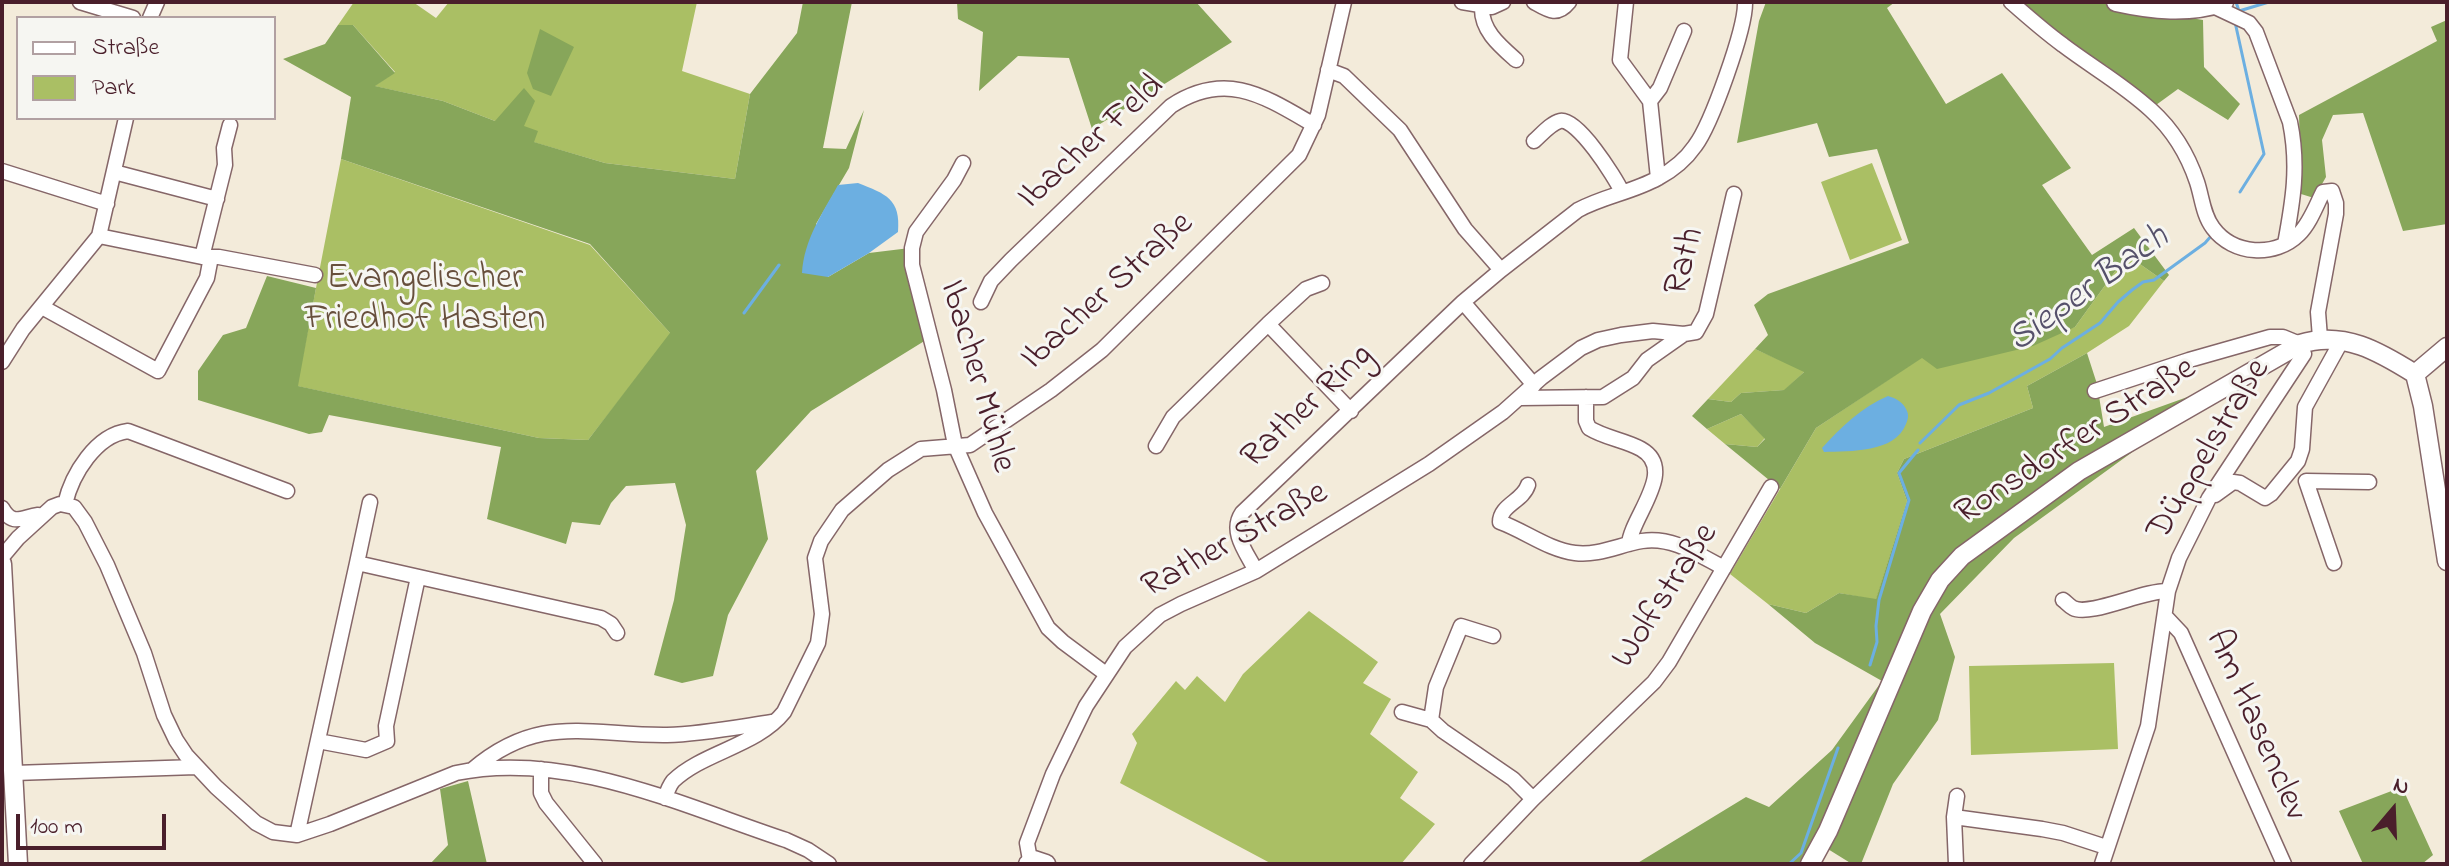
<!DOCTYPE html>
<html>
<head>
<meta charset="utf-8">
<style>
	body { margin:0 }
	#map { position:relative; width:2449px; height:866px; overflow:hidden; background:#f3ebda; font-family:"Indie Flower",sans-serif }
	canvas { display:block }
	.frame { position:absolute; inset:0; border:4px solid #4a1f2b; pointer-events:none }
	.legend { position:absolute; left:16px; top:16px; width:260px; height:104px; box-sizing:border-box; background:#f6f6f2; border:2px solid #b1a0a2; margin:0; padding:10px 14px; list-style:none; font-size:24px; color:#4a1f2b }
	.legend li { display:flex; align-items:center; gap:16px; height:40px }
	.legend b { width:40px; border:2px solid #b1a0a2 }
	.north { position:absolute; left:2353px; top:770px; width:80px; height:80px; -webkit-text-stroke:6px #f6f6f2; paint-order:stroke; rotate:19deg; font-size:22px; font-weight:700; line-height:32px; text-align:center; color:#4a1f2b }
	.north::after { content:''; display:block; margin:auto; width:28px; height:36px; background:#4a1f2b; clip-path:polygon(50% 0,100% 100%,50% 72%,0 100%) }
	.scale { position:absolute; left:16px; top:814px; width:150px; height:36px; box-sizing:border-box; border:4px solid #4a1f2b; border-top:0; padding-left:10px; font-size:24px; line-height:28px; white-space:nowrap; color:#4a1f2b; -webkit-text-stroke:6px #f6f6f2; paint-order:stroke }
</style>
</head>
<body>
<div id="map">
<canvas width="2449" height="866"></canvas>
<div class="frame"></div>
<ul class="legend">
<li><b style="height:10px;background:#fff"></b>Straße</li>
<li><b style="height:22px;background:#aabf64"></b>Park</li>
</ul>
<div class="north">N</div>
<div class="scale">100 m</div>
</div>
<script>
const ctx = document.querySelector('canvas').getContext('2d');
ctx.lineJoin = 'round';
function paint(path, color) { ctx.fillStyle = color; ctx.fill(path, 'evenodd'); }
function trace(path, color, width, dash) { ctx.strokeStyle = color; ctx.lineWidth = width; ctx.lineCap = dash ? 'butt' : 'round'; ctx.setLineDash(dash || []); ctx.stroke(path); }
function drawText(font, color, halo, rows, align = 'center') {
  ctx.font = font + ' "Indie Flower",sans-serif'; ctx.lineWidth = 6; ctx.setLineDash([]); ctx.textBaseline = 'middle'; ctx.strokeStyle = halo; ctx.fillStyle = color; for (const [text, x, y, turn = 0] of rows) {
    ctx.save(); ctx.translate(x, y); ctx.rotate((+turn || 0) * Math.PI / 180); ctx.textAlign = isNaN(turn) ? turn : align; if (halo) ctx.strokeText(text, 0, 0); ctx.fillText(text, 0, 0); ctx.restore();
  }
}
paint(new Path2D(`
	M354 2H413L436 18 449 2H697L682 71 750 94 735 179 605 163 533 142 495 121 443 101 374 86 395 72 353 25H338Z
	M341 159 590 245 671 334 588 440 539 438 297 386Z
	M1872 163 1902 240 1850 260 1821 182Z
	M2127 255 2164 281 2129 326 2087 353 2027 386 2033 408 1904 459 1897 473 1907 501 1876 600 1839 593 1806 613 1768 604 1730 574 1816 428 1922 357 2075 327Z
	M1755 349 1805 371 1785 390 1741 393 1731 402 1708 399Z
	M1741 414 1765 438 1757 447 1725 444 1707 429Z
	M1309 611 1378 662 1363 683 1391 699 1370 734 1418 772 1400 798 1435 824 1401 864H1272L1120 783 1137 743 1132 734 1176 681 1185 690 1197 676 1225 702 1243 674Z
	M2114 663 2118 749 1971 755 1969 666Z`), '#aabf64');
paint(new Path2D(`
	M803 2H852L823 148 846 149 864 110 849 168 816 224 828 277 869 253 910 248 926 340 811 411 756 471 768 539 728 615 713 676 682 683 654 675 674 600 686 525 675 483 626 486 611 503 600 525 572 522 566 544 487 519 501 447 329 415 322 432 309 434 198 400V371L223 335 246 328 267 276 316 288 298 386 539 438 588 440 670 333 590 244 341 159 351 97 283 59 325 44 338 25H353L395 73 375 86 443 101 495 121 524 88 535 101 524 126 538 131 534 142 605 163 735 179 750 94 797 33Z
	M957 2H1196L1232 42 1092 129 1069 58 1018 56 979 91 983 32 958 19Z
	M1766 2H1895L1887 8 1946 104 2002 73 2071 168 2042 185 2092 255 2134 228 2169 275 2164 281 2127 255 2075 327 2033 346 1937 369 1922 358 1816 428 1780 489 1725 444 1757 447 1765 439 1741 414 1707 429 1692 416 1708 399 1731 402 1741 393 1784 390 1804 372 1755 349 1768 335 1754 305 1768 294 1909 243 1877 149 1829 157 1817 123 1737 143 1759 21Z
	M2012 2H2097L2203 20 2204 67 2240 104 2228 120 2178 89 2156 105 2107 66 2067 45Z
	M2447 20V224L2403 231 2363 113 2333 115 2322 140 2326 177 2314 198 2301 194 2299 115 2437 41 2431 27Z
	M540 29 574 47 551 96 533 89 527 73Z
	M2087 353 2097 384 2104 427 2193 395 2160 432 2014 538 1940 614 1955 657 1938 720 1893 784 1861 864H1852L1823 846 1804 864H1636L1746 797 1769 807 1832 750 1882 681 1815 643 1768 604 1806 613 1839 593 1876 599 1907 501 1897 473 1904 459 2033 408 2027 386Z
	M468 781 487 864H430L448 845 440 789Z
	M2402 787 2433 855 2422 864H2363L2339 811Z`), '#87a65a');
paint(new Path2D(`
	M858 183C886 194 901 199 898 232L869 253 828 277 802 273C804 240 822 214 838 185Z
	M1888 396C1896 398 1904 403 1907 411 1909 416 1908 419 1906 424 1895 453 1850 451 1824 452L1822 448C1841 427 1862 407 1888 396Z`), '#6cafe1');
trace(new Path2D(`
	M2236 2 2239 11 2269 2
	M2235 22 2264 154 2240 192
	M744 313 779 265
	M1920 443 1959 405 1989 393 2050 359 2062 348 2100 323 2118 302 2132 290 2143 282 2154 280 2205 243 2212 235
	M1870 665 1877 642 1876 626 1879 600 1909 500 1899 473 1918 450
	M1789 864 1801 853 1838 748`), '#6cafe1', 3);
const minor = new Path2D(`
	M80 2 133 18
	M1462 2 1492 7 1503 2
	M1534 2C1548 10 1557 17 1569 2
	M1626 2 1620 60 1650 101 1658 178
	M2011 2C2028 17 2045 32 2063 45 2092 67 2124 85 2151 110 2172 129 2188 155 2197 182 2202 197 2203 215 2213 228 2233 255 2275 258 2299 234 2310 223 2316 206 2323 192L2332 191 2336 203V214L2318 312 2320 338
	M2213 6 2249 23 2256 32 2290 122C2299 166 2293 201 2285 244
	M1482 7C1481 30 1499 45 1516 60
	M150 18 157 2
	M1328 70 1344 76 1400 130 1465 229 1501 270
	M1650 101 1660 88 1684 31
	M1534 141C1541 135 1551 123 1560 121 1577 117 1615 177 1622 192
	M963 163 954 180 916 232 912 248V265L944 390 955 445 985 513 1048 628 1063 642 1106 674
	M2 171 107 204
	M114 172 217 199
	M99 236 202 257H219L315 275
	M202 257 225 165 224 148 230 125
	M1322 283 1306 289 1268 324 1351 411
	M981 302 991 281 1011 260 1171 106C1226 70 1264 96 1314 125
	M1463 302 1534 385
	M42 307 158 371 207 278 211 257
	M2 362 23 329 99 236 126 118
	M2095 391 2189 360 2270 337H2283L2300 344 2304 354 2209 498 2179 558 2168 591 2148 726 2102 864
	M1586 397V421L1589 428C1605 438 1625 440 1641 449 1678 470 1631 517 1629 544
	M1520 398 1603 397 1633 378 1647 360 1684 334
	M1156 446 1173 417 1268 324
	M1528 485C1523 501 1500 505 1500 522 1525 531 1549 550 1575 553 1598 556 1619 545 1642 541 1672 536 1699 555 1724 568
	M2215 495 2233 482 2240 483 2265 498 2271 494 2298 461 2302 449 2305 407 2342 340
	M65 504C72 474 96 435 128 431L287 491
	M2 508C13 527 22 517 38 515
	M2 557 18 538 52 507 60 504 74 507 85 522 107 565 144 653 164 715 176 740 186 755 216 787 256 823 273 832 297 835 330 824 456 773C567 750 683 806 786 840L808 850 829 864
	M357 563 370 502
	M2334 563 2306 481 2369 482
	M1256 571C1247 553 1229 532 1242 513L1463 302 1501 270 1578 210C1604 196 1633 192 1658 178 1671 171 1686 159 1695 146 1711 125 1746 28 1745 2
	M2063 600C2066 602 2069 606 2073 608 2090 617 2144 590 2168 591
	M2165 616 2181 633 2284 864
	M1402 712 1431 720 1443 731 1513 779 1533 799
	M1431 720 1436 687 1461 626 1493 636
	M318 741 366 750 387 741 386 726 418 577
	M541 769V793L546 803 595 864
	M472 770C540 712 589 736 667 735 702 734 738 727 772 722
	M14 773 196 767
	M665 798C667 792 669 786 673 781 703 752 757 746 784 712L818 643 822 614 815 558 821 541 842 510 888 470 921 449 970 445 1051 390 1102 350 1299 155 1318 115 1344 2
	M1954 817 2042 829 2063 833 2106 847
	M297 835 357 563 601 618 611 624 617 633
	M1030 860 1027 843 1053 774 1086 706 1125 647 1160 615 1181 604 1256 571 1429 464 1503 412 1541 378 1581 348 1598 340 1621 335 1653 331 1684 334 1696 332 1706 314 1734 194
	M1471 864 1533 799 1654 682 1669 662 1771 487
	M1956 864 1954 817 1957 796`);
const major = new Path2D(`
	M2116 2C2152 10 2189 14 2224 2
	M2415 374 2423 406 2447 561
	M2415 374 2447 347
	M2 564 18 864
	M1028 864 1034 860 1046 864
	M1810 864 1828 831 1922 611 1940 580 1962 556 2079 471 2300 344C2343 330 2380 352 2415 374`);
trace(minor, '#856668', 17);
trace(major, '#856668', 21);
trace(minor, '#fff', 14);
trace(major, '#fff', 18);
drawText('36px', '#4a1f2b', '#f6f6f2', [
	["Ibacher Feld",1093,144,-42],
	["Rath",1687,262,-75],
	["Ibacher Straße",1109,293,-42],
	["Ibacher Mühle",975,377,74],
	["Rather Ring",1309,408,-43],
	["Ronsdorfer Straße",2077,443,-33],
	["Düppelstraße",2211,451,-59],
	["Rather Straße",1236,542,-29],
	["Wolfstraße",1667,597,-57],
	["Am Hasenclev",2254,726,66]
]);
drawText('36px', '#674f3c', '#f6f6f2', [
	["Evangelischer",425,281],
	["Friedhof Hasten",425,322]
]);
drawText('italic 38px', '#56516b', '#f6f6f2', [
	["Sieper Bach",2090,291,-36]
]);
</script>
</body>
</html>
